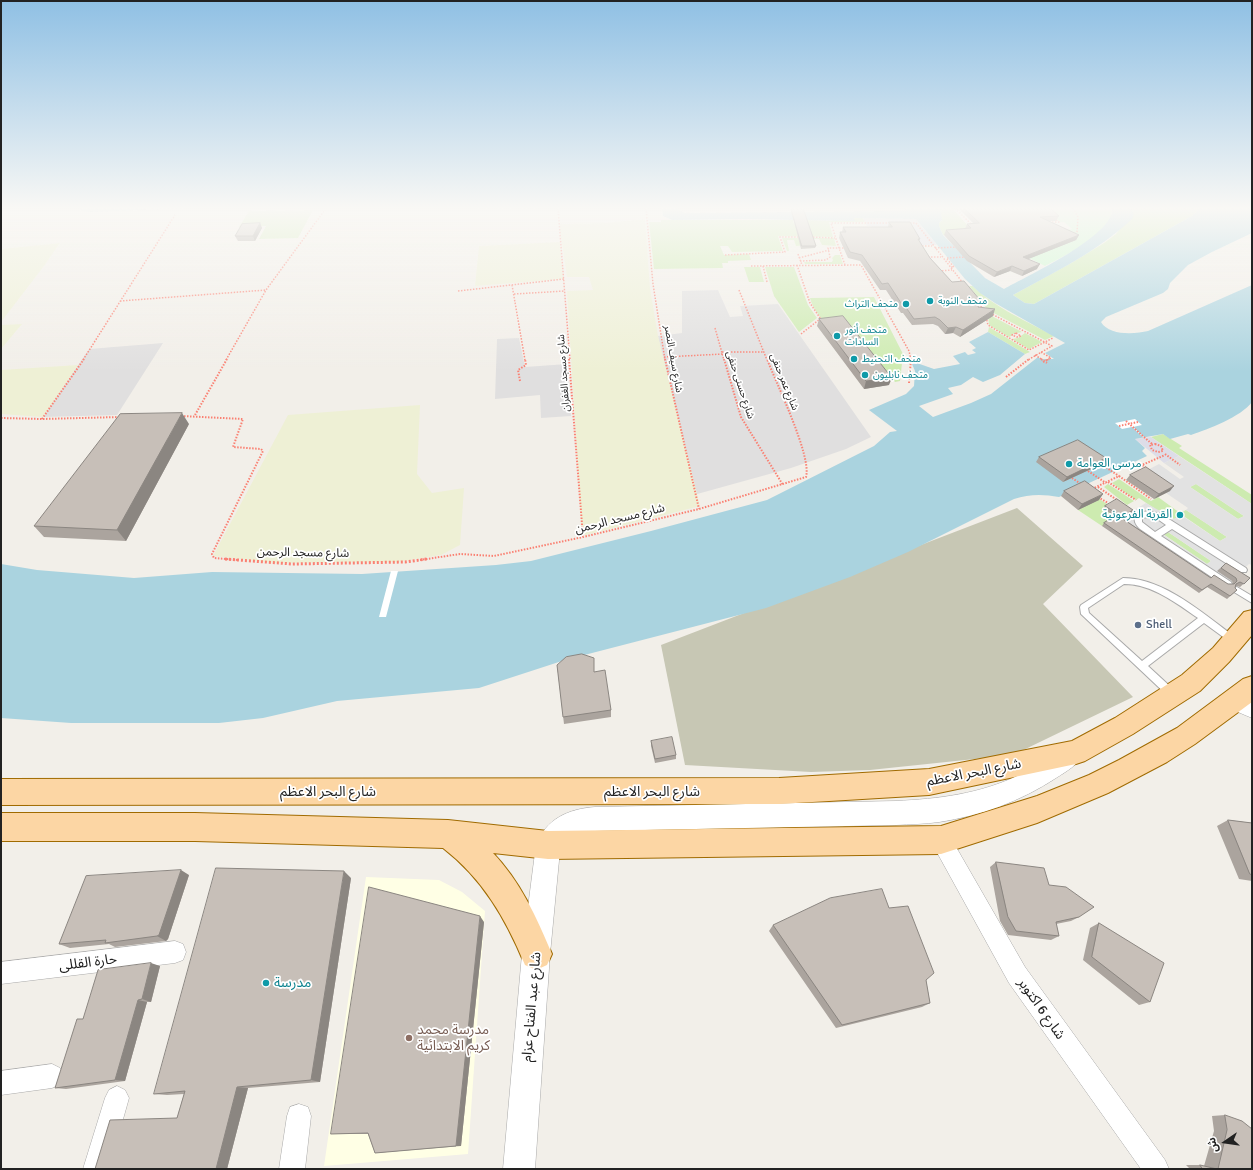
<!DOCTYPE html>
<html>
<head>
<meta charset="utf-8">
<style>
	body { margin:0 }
	#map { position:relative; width:1253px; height:1170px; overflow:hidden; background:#f2efe9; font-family:Signika,"Noto Sans Arabic",sans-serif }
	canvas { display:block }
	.frame { position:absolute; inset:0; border:2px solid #222; pointer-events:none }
	.north { position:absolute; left:1205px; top:1122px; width:40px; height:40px; -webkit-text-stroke:3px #fff; paint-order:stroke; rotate:257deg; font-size:11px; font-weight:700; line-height:16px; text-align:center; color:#222 }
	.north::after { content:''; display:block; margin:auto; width:14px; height:18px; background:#222; clip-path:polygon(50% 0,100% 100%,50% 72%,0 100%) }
</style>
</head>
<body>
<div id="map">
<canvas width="1253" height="1170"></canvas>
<div class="frame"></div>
<div class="north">ش</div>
</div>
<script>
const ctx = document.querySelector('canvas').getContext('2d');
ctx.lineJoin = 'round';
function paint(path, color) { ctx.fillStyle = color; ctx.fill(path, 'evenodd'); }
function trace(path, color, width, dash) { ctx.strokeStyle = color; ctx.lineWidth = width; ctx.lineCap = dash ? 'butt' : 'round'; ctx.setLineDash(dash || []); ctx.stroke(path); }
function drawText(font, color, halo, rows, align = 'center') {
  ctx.font = font + ' Signika,"Noto Sans Arabic",sans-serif'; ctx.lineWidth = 3.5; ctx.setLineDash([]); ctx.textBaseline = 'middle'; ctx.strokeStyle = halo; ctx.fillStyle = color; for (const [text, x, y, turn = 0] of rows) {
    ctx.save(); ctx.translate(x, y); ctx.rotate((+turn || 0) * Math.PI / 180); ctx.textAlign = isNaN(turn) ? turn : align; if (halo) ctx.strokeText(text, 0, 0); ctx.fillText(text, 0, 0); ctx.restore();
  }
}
paint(new Path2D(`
	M718 290 730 317 743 316 740 306 778 304 871 437 846 449 791 468 690 496 658 336 682 333V291Z
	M519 338 525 367 567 364 571 416 541 418 540 395 495 399 497 339Z
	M163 343 117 415 43 417 89 349Z`), '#e0dfdf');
paint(new Path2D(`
	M366 877 439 880 462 892 485 911 468 1154 324 1166Z`), '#ffffe5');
paint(new Path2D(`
	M1017 508 1083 566 1043 604 1133 697 1013 755 870 770 811 772 685 765 661 645Z`), '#c7c7b4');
paint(new Path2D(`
	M645 219 650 288 658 336 700 506 582 536 567 291 593 290 589 277H567L559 224 604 223Z
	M560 242 563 279 475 286 479 246Z
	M60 243 44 266 1 322V249Z
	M22 324 1 349V325Z
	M78 365 43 417 1 414V370Z
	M420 405 417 474 432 493 464 488 460 545 441 555 397 562 275 563 213 556 288 415Z`), '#eef0d5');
paint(new Path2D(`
	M940 208H952L970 228 969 233 943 235 939 226V223L942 220Z
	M1131 208H1200L1192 216 1034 304 1025 303 1013 295 1073 262 1104 243 1116 234 1133 212Z
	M313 210 298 238 259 239 266 226 239 227 249 211Z
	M854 218H863L865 222H829L833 237 778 236 783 251 732 252 728 246H720L724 255 749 254 751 260 728 261V263H722L723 268 654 269 649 222H661V220H793L794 224 803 220 854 221Z
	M782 238H834L836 246 822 245 819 239H811L814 245 796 246 794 240H787L789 251H787Z
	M835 255H840L843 264H805L804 262H832L833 260 832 258Z
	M744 267H760L764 282H749Z
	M765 267H794L808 305 817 318 799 332 774 296Z
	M969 286H973C995 308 1027 321 1054 336L1045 340 988 310Z
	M874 297 903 354 900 381 895 382C890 375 885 368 879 363 857 345 817 326 810 298Z
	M988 314 1022 332 1012 334 1013 335 1009 337 989 325Z
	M989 327 1030 352 1025 354 988 332Z
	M1025 333 1042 342 1029 349 1012 339 1018 338Z
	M1163 434 1182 446 1179 448 1252 495V504L1151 437Z
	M1119 479 1151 501 1158 497 1180 513 1186 510 1227 537 1220 541 1182 515 1174 519 1160 510 1158 511 1139 498 1136 500 1112 483Z
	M1108 484 1134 501 1127 505 1104 487Z
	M1196 484 1244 516 1238 519 1190 487Z
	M1087 491 1119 512 1116 517 1102 526 1078 510 1091 503Z
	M1168 532 1211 561 1207 564 1163 534Z`), '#cdebb0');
paint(new Path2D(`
	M1045 208H1112C1116 232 1062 257 1045 266L1013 250 999 239 1072 229 1064 222H1060Z`), '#c8facc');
paint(new Path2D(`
	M1179 456 1252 504V565L1249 564 1221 590 1117 520 1146 503 1174 519 1181 515 1220 541 1227 537 1186 510 1188 508 1166 493 1169 491 1142 473 1159 464 1180 479 1184 477 1164 463ZM1196 484 1244 516 1238 519 1190 487ZM1168 532 1211 561 1207 564 1164 535Z`), '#e2e2e2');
paint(new Path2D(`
	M863 218 916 219 937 245H918L872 228 871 226H867Z
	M1151 437 1179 456 1164 463 1135 439Z`), '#dddde8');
paint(new Path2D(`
	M80 208H187L91 212 81 211Z
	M662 208H676L685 213 884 211H906L904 208H940L942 220 939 223V226L943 235 985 278 1004 289C1025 277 1116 235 1112 208H1131L1134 215 1132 219C1097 252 1055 272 1013 295L1025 303 1034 304 1192 216 1200 208H1252V233L1212 252 1188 265 1170 283 1168 289 1163 293 1106 317 1101 322C1109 336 1135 334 1148 331L1252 285V402C1241 417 1208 429 1191 435L1188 434 1170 439 1163 434 1135 439 1145 448 1142 451 1147 456 1059 497C1043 494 1029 494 1014 499L908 552 850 577 766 608 565 660 479 688 337 701 263 718 219 723H71L1 718V564L37 570 134 578 212 572 362 574 496 565 531 561 651 531 767 500 874 446 890 432 897 431 869 410 906 394 914 386 915 371 912 364 914 362 934 369 960 364 953 356 965 352 968 355 976 353 972 350 976 348 969 342 988 332 1025 354 1000 375 983 382 973 377 961 385 948 388 953 394 919 406 933 417 971 403 991 394 1038 357 1041 359H1054L1045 353 1065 343 995 303 980 293 965 279 916 219 854 218 855 221 746 219 672 220 663 216ZM1075 445 1103 463 1063 482Z`), '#aad3df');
paint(new Path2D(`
	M1135 419 1142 425 1133 427 1145 438H1144L1132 427 1122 429 1115 423Z
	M391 571H398L386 617H379Z`), '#fff');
const service = new Path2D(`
	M1148 511 1161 514 1246 568 1247 570 1246 572H1240L1172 529 1161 536 1231 582 1232 584 1231 586H1225L1140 529C1135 524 1133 520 1136 514ZM1148 517 1156 518 1166 525 1155 532 1142 522V518Z
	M1123 578C1164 578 1204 614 1236 638L1237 640 1236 642 1233 644 1230 642 1204 623 1148 666 1174 690 1176 693 1174 696 1171 697 1168 696 1081 614 1080 607 1081 605ZM1124 584C1152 584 1176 603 1198 618L1142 661 1089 613 1088 608Z
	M1237 587 1252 596V603L1234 592 1233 590 1234 588Z`);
const minor = new Path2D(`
	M1232 694 1252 702V718L1226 707 1223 702 1226 697Z
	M941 830 948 833 1025 967 1165 1160 1169 1169H1141L1009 983 934 847 931 840 934 833Z
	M175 941 183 944 186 952 183 960 175 963 1 984V962Z
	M52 1064 60 1068 64 1076 60 1084 52 1088 1 1095V1071Z
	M117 1086 125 1090 129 1098 109 1169H83L105 1098 109 1090Z
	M299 1104 308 1107 311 1116 305 1169H279L287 1116 290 1107Z`);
const tertiary = new Path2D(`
	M1072 743 1080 747 1083 754C1078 765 1067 771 1056 778 1021 801 980 816 939 822 925 824 910 824 896 825L595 831C577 833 571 835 560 850L550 954 535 1169H503L522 954 536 845C546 819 568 809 595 807L896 801C938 799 980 794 1019 775 1037 765 1053 751 1072 743Z`);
const primary = new Path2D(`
	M1252 610V635L1229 662 1200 691 1133 734 1085 761 1076 764 929 795 779 804 1 805V779L779 778 929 769 1072 741 1115 718 1182 675 1213 648 1244 612Z
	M1252 676V702L1195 744 1167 762 1108 793 1037 823 941 854 548 859 493 853C520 881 537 918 552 954L547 965 536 970 525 965C506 919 483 879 443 848L195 841H1V813H195L448 820 548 831 941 826 1037 796 1089 775 1119 760 1177 728 1243 679Z`);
trace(service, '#a9a9a9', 2);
trace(minor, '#a9a9a9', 1);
trace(tertiary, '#a9a9a9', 1);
trace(primary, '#a06b00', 2);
trace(new Path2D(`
	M477 208H535
	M558 208 570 360
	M646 208 653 284 665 360
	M955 208 972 225
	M1073 208 1078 217 1077 232 1074 234
	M1049 222H1059L1054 218
	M907 223H916L963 283
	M810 237 835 238
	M919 246H932
	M935 248 958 247
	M798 254 802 265
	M725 255 785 252 780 237H801
	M928 257H941
	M799 258 829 250
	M947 258 966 257
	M947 259 954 267H950
	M800 261 826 260 830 257 828 248H839L831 223H890
	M797 265 810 303 822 321
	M845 265 839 248H846
	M751 266 861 265 909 351 911 360
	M763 266 767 282
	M939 271 952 270
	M512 285 525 360
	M739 290 767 360
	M458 291 564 279
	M514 294 565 291
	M120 301 266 290
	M977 301 984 310
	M990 313 1052 346 1028 360
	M986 317 988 325 1029 350 1053 338
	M715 328 724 360
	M1016 333 1021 336 1017 337 1012 335Z
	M801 334 820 319
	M722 352H764
	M1041 352 1051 358 1047 360
	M1035 355 1043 360
	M664 357 723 354
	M83 360 175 215
	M226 360 266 290 324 211 330 208`), '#fa8072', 1.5, [1.5, 1.5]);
trace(new Path2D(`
	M569 359 583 537
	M665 359 699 509
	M724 359 741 417 783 485
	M1041 359 1047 363
	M1043 362 1049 359
	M1006 377 1029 359
	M520 381 518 370 526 365 525 359
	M909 383 911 359
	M195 415 227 359
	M181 416 243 419 233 447 261 449 263 451 212 554 214 558 238 560
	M1 418 42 419 120 417
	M42 419 84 359
	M1126 421 1152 444
	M1119 426 1138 422
	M1155 444 1161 446 1163 451 1158 452 1152 450 1150 445Z
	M1165 454 1180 465
	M1101 464 1119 476
	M1146 468 1142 465 1165 455
	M1088 471 1106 483
	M1072 478 1081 484
	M1108 482 1136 500
	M1098 487 1117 500
	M1092 489 1119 476 1151 499
	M1098 497 1108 503
	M420 560 460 554 494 556 583 537 699 509 806 477C812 456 776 383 767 359`), '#fa8072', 2, [1.5, 1.5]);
trace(new Path2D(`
	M225 559 292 564 405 562 427 559`), '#fa8072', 3, [2, 2]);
paint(service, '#fff');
paint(minor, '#fff');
paint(tertiary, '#fff');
paint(primary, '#fcd6a4');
paint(new Path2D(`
	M791 208H803L816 246 815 248 801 249 791 210Z
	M958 208H1050L1059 216 1056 221H1049L1079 235 1076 240 1028 259 1037 269 1022 276 1010 271 994 277 967 261 944 235 946 230 965 229 967 224 973 223Z
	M889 222 920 239 919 241 930 258 952 282 978 307 993 316 960 337 953 333 945 334 938 326 933 324 912 325 903 313H901L886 290H880L860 261 848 258 839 238 840 232H842L843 227H888Z
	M260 223 262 228 255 241H238L235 236Z
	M819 319 889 385 864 389 817 326Z
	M189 424 126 541 44 537 34 526Z
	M1039 457 1106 458 1102 464 1063 482 1036 462Z
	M1130 475 1170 491 1154 499 1126 480Z
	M1064 491 1099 500 1078 510 1061 496Z
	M1105 506 1133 510 1131 513 1122 518 1211 578 1228 584H1233L1232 581 1217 571 1226 563 1250 578 1240 587 1237 586H1236L1235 588 1237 590 1227 599 1207 587 1199 593 1102 526 1104 523 1115 516 1103 509Z
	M557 665 594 672 611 710V717L564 724Z
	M651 741 676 755V759L655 763 651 746Z
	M1228 820 1252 823V881L1239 879 1217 826Z
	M996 862 1049 885 1079 917 1071 921 1056 924 1059 936 1051 940 1008 935 1000 921 990 867Z
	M189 875 168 939 166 941 115 947 109 944 70 948 59 944Z
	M351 878 320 1082 248 1088 227 1169H95L177 1118 184 1094 167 1095 154 1094Z
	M889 908 926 980 930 1003 922 1007 836 1028 769 931 773 925Z
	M484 922 461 1146 375 1153 368 1134H331Z
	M1099 923 1150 1002 1139 1005 1083 960 1090 928Z
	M160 966 151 1002H147L125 1081 66 1089 55 1088 83 1019Z
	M1225 1115 1252 1169H1190L1186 1165H1200L1204 1166 1214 1131 1212 1116Z`), '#aba49e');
paint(new Path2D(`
	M260 223 262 228 255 241 253 236Z
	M1079 235 1076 240 1021 262 1023 257Z
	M1040 264 1037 269 1022 276 1024 271Z
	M1012 266 1010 271 994 277 997 272Z
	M995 309 993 316 960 337 963 330Z
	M956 327 953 333 945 334 948 328Z
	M892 378 889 385 864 389 866 381Z
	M182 413 189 424 126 541 117 530Z
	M1106 458 1102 464 1063 482 1067 477Z
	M1174 486 1170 491 1154 499 1159 494Z
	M1103 494 1099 500 1078 510 1082 504Z
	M1133 510 1131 513 1120 520 1122 517Z
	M181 870 189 875 168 939 166 941 157 936Z
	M344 871 351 878 320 1082 311 1080Z
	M480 916 484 922 461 1146H456Z
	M151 963 160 966 151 1002 142 999Z
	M138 1000 147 1002 125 1081 115 1080Z
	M237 1087 248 1088 227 1169H216Z`), '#8b8681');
const building = new Path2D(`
	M791 208H803L816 246H802Z
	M964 208H1050L1059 216 1040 217 1079 235 1023 257 1040 264 1024 271 1012 266 997 272 969 256 946 230 971 228 967 224 979 223Z
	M889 222H910L920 239H918L930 258 952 282 964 281 980 300 978 307 995 309 963 330 956 327 948 328 940 320 935 317 914 319 905 306H903L888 283 882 284 862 255 850 252 840 232H846L843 227H892Z
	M260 223 253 236H235L242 224Z
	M843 316 892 378 866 381 819 319Z
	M182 413 117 530 34 526 120 414Z
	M1078 440 1106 458 1067 477 1039 457Z
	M1146 467 1174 486 1159 494 1130 475Z
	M1085 481 1103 494 1082 504 1064 491Z
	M1117 499 1133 510 1122 517 1105 506Z
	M1117 515 1211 578 1214 575 1228 584H1234L1237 581 1236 578 1221 568 1226 563 1250 578 1244 584 1240 582 1236 584 1235 588 1237 590 1230 596 1211 584 1202 590 1104 523Z
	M582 654 594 658V672L605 670 611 710 563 717 557 665 566 657Z
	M672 737 676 755 655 759 651 741Z
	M1228 820 1252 823V875L1250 874Z
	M996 862 1044 868 1049 885 1066 887 1094 907 1079 917 1056 922 1059 936 1016 931 1008 917Z
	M216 868 344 871 311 1080 237 1087 216 1169H95L110 1120 177 1118 185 1091 154 1094Z
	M181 870 159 935 157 936 105 943 106 940 59 944 86 876Z
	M369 887 480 916 456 1146 375 1153 368 1133 331 1134Z
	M882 889 889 908 908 906 934 973 926 980 930 1003 842 1025 773 925 830 898Z
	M1099 923 1164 963 1150 1002 1092 957Z
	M151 963 142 999 138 1000 115 1080 55 1088 77 1019H83L98 970Z
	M1225 1115 1242 1121 1252 1129V1169H1218L1227 1130Z
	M1200 1165 1217 1169H1203Z`);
paint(building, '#c7bfb8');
trace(building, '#8b8681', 1);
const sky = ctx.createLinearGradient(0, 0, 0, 372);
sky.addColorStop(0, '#8fc0e4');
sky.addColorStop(0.56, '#f9f8f5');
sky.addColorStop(1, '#f9f8f500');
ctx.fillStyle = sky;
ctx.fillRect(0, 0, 1253, 372);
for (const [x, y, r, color] of [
	[930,301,4,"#0f9aa8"],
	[906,304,4,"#0f9aa8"],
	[837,336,4,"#0f9aa8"],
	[854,359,4,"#0f9aa8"],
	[865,375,4,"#0f9aa8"],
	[1069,464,4,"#0f9aa8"],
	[1180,515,4,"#0f9aa8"],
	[1138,625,4,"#5c6f8a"],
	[266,983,4,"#0f9aa8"],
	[409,1038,4,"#8d6e63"]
]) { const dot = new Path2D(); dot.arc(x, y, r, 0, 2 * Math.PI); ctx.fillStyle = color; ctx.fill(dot); trace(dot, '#fff', 1.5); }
drawText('10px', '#0d838f', '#fff', [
	["متحف النوبة",938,301],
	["متحف التراث",898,304,"right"],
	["متحف أنور",845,330],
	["السادات",845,342],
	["متحف التحنيط",862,359],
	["متحف نابليون",873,375]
], 'left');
drawText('10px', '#222', '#fff', [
	["شارع سيف النصر",673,359,80],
	["شارع مسجد الغفران",564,373,-94],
	["شارع عمر حنفى",784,382,68],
	["شارع حسنى حنفى",740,385,72]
]);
drawText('12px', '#0d838f', '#fff', [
	["مرسى العوامة",1077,464],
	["القرية الفرعونية",1172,515,"right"]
], 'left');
drawText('12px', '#222', '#fff', [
	["شارع مسجد الرحمن",620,519,-14],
	["شارع مسجد الرحمن",303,553,1]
]);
drawText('12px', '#4e5e75', '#fff', [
	["Shell",1146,625]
], 'left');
drawText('14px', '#222', '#fff', [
	["شارع البحر الاعظم",974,773,-11],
	["شارع البحر الاعظم",328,792],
	["شارع البحر الاعظم",652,792],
	["حارة القللى",88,963,-7],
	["شارع عبد الفتاح عزام",532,1007,-85],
	["شارع 6 اكتوبر",1041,1009,55]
]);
drawText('14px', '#0d838f', '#fff', [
	["مدرسة",274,983]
], 'left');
drawText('14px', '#785e54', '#fff', [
	["مدرسة محمد",417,1030],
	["كريم الابتدائية",417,1046]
], 'left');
</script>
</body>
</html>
